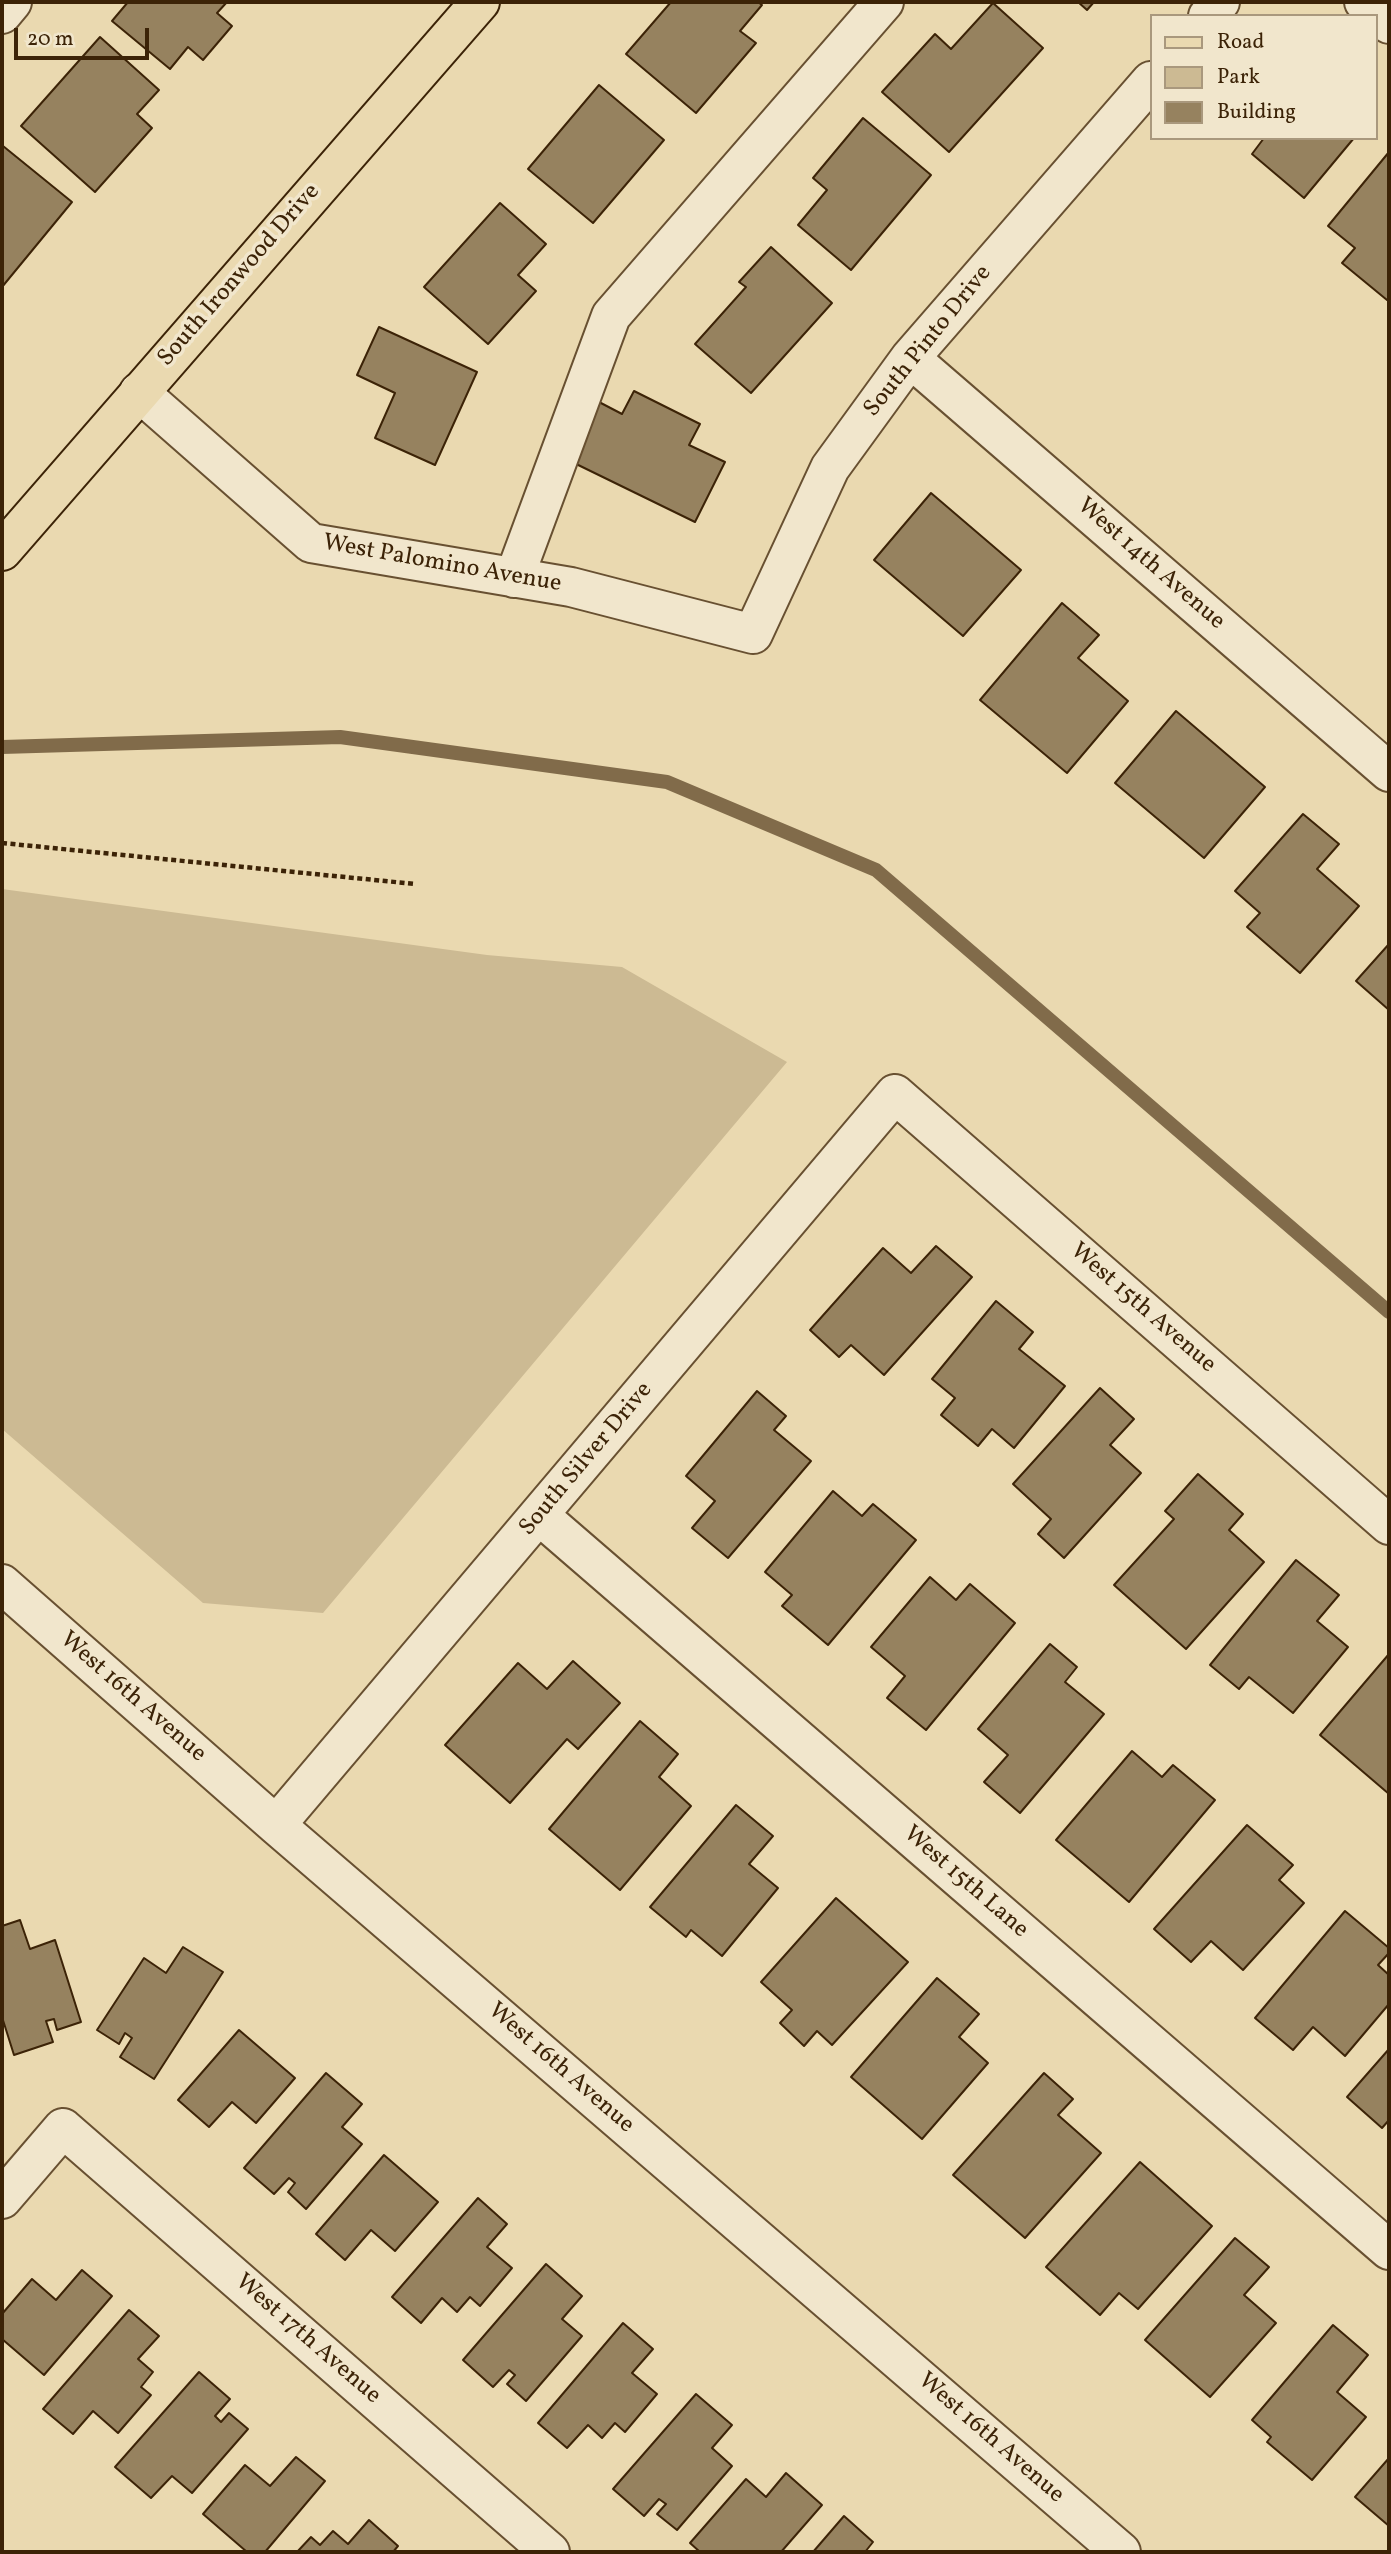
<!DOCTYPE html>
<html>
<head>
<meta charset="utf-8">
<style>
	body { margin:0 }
	#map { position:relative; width:1391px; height:2554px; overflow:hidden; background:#ead9b0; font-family:Vollkorn,serif }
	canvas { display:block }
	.frame { position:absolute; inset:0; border:4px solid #3c2307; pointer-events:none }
	.legend { position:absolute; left:1150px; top:14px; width:228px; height:126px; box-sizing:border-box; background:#f1e6cc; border:2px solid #a9987d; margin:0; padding:9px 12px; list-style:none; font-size:21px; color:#3c2307 }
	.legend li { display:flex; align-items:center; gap:14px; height:35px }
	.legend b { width:35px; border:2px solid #a9987d }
	.scale { position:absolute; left:14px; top:28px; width:135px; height:32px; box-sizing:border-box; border:4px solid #3c2307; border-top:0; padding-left:9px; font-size:21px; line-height:24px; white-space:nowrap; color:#3c2307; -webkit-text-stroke:5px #f1e6cc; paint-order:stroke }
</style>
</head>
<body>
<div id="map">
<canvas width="1391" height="2554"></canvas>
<div class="frame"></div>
<ul class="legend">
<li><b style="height:9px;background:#ead9b0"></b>Road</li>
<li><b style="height:19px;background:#ccba93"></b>Park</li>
<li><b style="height:19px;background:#96825f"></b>Building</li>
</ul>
<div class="scale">20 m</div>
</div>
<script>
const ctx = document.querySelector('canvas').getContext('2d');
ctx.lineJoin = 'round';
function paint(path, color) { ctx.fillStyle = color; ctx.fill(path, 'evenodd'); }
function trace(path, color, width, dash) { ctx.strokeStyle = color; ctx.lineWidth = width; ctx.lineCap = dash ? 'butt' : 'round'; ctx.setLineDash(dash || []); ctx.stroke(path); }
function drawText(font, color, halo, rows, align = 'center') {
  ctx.font = font + ' Vollkorn,serif'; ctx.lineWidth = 7; ctx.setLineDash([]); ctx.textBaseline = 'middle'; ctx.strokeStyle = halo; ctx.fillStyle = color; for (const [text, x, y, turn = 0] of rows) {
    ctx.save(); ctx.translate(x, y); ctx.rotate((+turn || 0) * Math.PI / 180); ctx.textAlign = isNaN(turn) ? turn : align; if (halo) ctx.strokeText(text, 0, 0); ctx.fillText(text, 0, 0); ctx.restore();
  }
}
paint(new Path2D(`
	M2 889 487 955 622 967 787 1062 323 1613 203 1603 2 1429Z`), '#ccba93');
trace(new Path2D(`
	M2 747 340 737 667 782 876 870 1389 1312`), '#816b4a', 14);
const building = new Path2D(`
	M128 2H227L217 13 232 26 203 60 188 47 170 69 112 21Z
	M671 2H758L762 5 740 31 756 43 696 113 626 54Z
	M1078 2H1094L1087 10Z
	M993 3 1043 48 949 152 882 92 935 34 951 49Z
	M100 37 159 90 137 114 152 128 95 192 21 126Z
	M599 85 664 140 593 223 528 169Z
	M863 118 931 175 851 270 798 225 827 190 813 178Z
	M1264 138H1354L1304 198 1252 154Z
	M3 146 72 202 2 287V148Z
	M1389 152V298L1387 300 1342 263 1355 248 1328 226Z
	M500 203 546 244 518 275 536 291 488 344 424 287Z
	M771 247 832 303 751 393 695 344 746 287 739 282Z
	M379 327 477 372 435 465 375 438 395 393 357 375Z
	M634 391 700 424 689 445 725 462 695 522 570 461 599 402 622 414Z
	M931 493 1021 570 963 636 874 560Z
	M1062 603 1099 635 1078 658 1128 701 1067 773 980 700Z
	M1176 711 1265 787 1204 858 1115 783Z
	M1303 814 1339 844 1317 869 1359 906 1300 973 1247 927 1260 913 1235 891Z
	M1389 944V1010L1356 981Z
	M936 1246 972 1277 884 1375 851 1345 839 1357 810 1330 883 1248 911 1273Z
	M996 1301 1033 1332 1019 1349 1065 1386 1014 1448 992 1429 978 1446 941 1415 955 1398 932 1379Z
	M1100 1388 1134 1419 1110 1445 1141 1473 1064 1558 1038 1534 1051 1519 1013 1484Z
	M757 1391 786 1416 774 1430 811 1461 728 1558 692 1528 715 1501 686 1476Z
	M1198 1474 1243 1514 1229 1530 1264 1562 1186 1649 1114 1585 1174 1519 1165 1511Z
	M833 1491 862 1516 873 1504 916 1540 828 1645 782 1606 792 1595 765 1572Z
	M1296 1560 1339 1595 1317 1621 1348 1647 1293 1713 1249 1677 1239 1689 1210 1665Z
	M930 1577 956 1600 970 1584 1015 1623 926 1730 887 1698 905 1676 871 1647Z
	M1050 1644 1077 1667 1065 1682 1104 1714 1020 1813 984 1782 1008 1755 978 1729Z
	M1389 1654V1794L1320 1735Z
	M573 1661 620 1703 578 1749 567 1739 510 1803 445 1745 518 1663 547 1689Z
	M640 1721 678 1754 659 1777 691 1806 620 1890 549 1829Z
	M1132 1751 1162 1777 1173 1765 1215 1800 1129 1902 1056 1840Z
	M736 1805 773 1836 749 1864 778 1888 722 1956 691 1930 686 1937 650 1907Z
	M1247 1825 1293 1865 1279 1880 1304 1903 1243 1970 1211 1941 1191 1962 1154 1929Z
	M836 1898 908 1962 832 2045 817 2031 804 2046 780 2023 792 2010 761 1982Z
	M1345 1911 1389 1948V1953L1378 1965 1389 1975V2004L1345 2056 1313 2027 1293 2050 1255 2018Z
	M20 1920 30 1949 55 1940 81 2022 57 2030 54 2019 46 2021 53 2042 14 2055 2 2017V1926Z
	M183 1947 223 1972 154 2079 120 2057 132 2038 125 2033 119 2044 97 2030 144 1958 166 1973Z
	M937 1978 979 2014 959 2037 988 2063 922 2139 851 2077Z
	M239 2030 295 2078 256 2123 232 2102 209 2127 178 2100Z
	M1389 2049V2120L1382 2128 1347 2097Z
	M326 2073 362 2104 342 2127 362 2144 306 2209 288 2192 295 2183 289 2178 274 2194 244 2168Z
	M1044 2073 1073 2099 1058 2115 1101 2153 1025 2238 953 2175Z
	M384 2155 438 2202 395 2251 371 2230 345 2260 316 2234Z
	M1140 2162 1212 2226 1138 2309 1119 2293 1100 2315 1046 2267Z
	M478 2198 507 2224 487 2247 512 2268 480 2306 470 2297 457 2312 442 2298 421 2323 392 2297Z
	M1235 2238 1269 2267 1244 2295 1276 2323 1210 2397 1145 2340Z
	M546 2264 582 2296 562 2319 582 2336 526 2401 507 2384 515 2375 509 2370 493 2387 463 2360Z
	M82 2270 112 2296 44 2375 2 2339V2314L32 2279 56 2300Z
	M129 2310 159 2336 138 2359 153 2372 141 2387 151 2395 118 2433 93 2411 73 2434 43 2409Z
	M623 2323 653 2349 632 2373 657 2394 625 2432 615 2423 602 2438 588 2425 567 2448 538 2423Z
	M1333 2325 1368 2355 1337 2392 1366 2417 1312 2480 1267 2442 1271 2437 1252 2420Z
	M199 2372 230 2399 215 2416 221 2422 229 2413 248 2429 192 2493 172 2476 151 2498 115 2467Z
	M696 2394 732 2425 712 2448 732 2466 677 2530 657 2514 666 2504 659 2499 644 2516 613 2489Z
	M296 2457 325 2481 265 2552H247L203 2514 245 2465 270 2486Z
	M1389 2458V2526L1355 2497Z
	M786 2473 822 2505 781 2552H700L690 2543 746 2479 766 2497Z
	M844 2516 873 2542 865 2552H813Z
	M369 2520 398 2546 393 2552H297L311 2537 320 2545 333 2531 348 2544Z`);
paint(building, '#96825f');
trace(building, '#3c2307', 2);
const minor = new Path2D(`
	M1364 2 1389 24
	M2 14 12 2
	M1208 16 1220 2
	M910 358 1389 772
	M139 392 311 543 571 587 753 634 830 468 910 358 1151 81
	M514 578 611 316 884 2
	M540 1516 1389 2250
	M2 1584 276 1825 1121 2552
	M276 1825 895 1094 1389 1525
	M2 2199 63 2128 550 2552`);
const major = new Path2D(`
	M2 551 480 2`);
trace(minor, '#685031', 42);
trace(major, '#3c2307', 42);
trace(new Path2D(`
	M2 843 415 884`), '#3c2307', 4.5, [5, 3.5]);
trace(minor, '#f1e6cc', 38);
trace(major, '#ead9b0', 38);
drawText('24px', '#3c2307', '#f1e6cc', [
	["South Ironwood Drive",240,276,-49],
	["South Pinto Drive",929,342,-51],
	["West Palomino Avenue",442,565,10],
	["West 14th Avenue",1150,565,41],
	["West 15th Avenue",1142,1309,41],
	["South Silver Drive",587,1460,-50],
	["West 16th Avenue",132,1698,41],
	["West 15th Lane",965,1883,41],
	["West 16th Avenue",560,2069,41],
	["West 17th Avenue",307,2340,41],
	["West 16th Avenue",990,2439,41]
]);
</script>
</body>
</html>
